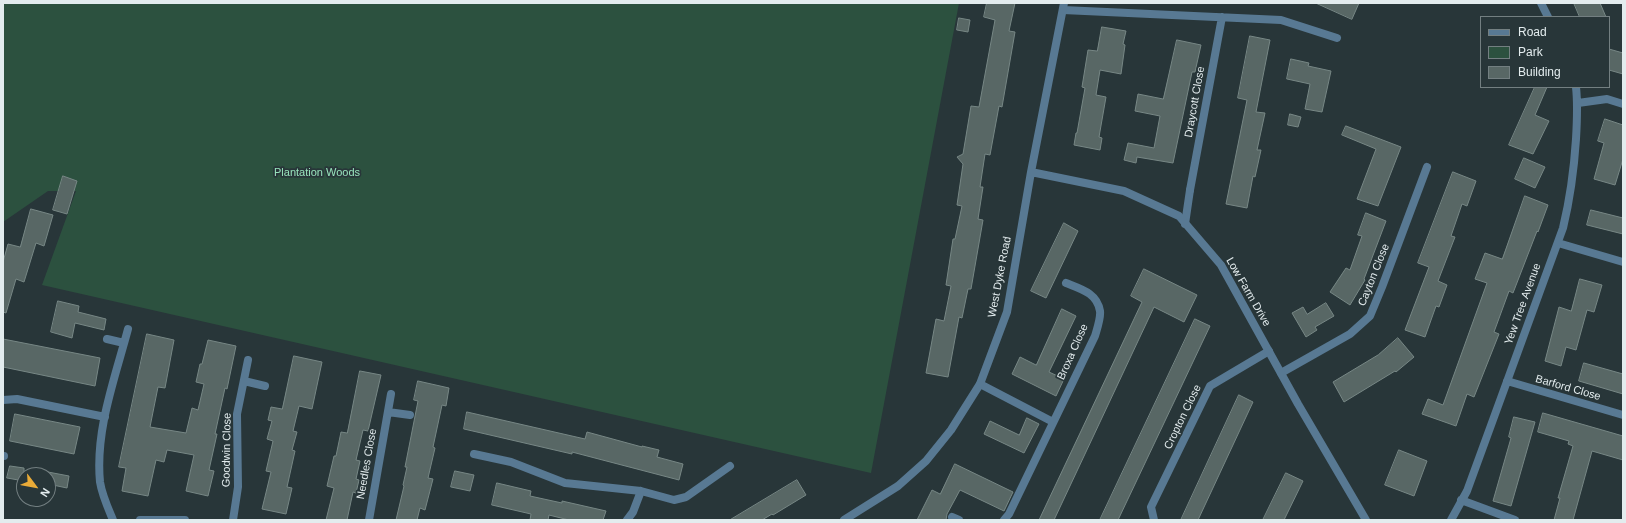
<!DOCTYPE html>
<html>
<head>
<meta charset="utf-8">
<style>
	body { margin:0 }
	#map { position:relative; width:1626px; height:523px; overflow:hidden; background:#283639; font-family:Helvetica,sans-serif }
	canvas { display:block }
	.frame { position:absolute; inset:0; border:4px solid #e3ecee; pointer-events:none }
	.legend { position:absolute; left:1480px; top:16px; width:130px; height:72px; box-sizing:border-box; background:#283639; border:1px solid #737f81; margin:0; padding:5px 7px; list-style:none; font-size:12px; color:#e3ecee }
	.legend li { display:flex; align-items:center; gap:8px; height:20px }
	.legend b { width:20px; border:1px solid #737f81 }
	.north { position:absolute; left:16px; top:467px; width:40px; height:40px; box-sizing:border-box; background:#283639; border:1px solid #737f81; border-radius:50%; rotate:122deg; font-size:11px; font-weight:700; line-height:16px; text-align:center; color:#e3ecee }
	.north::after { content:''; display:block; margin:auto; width:14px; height:18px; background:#e9ab38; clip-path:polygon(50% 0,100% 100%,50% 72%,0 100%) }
</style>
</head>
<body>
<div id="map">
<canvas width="1626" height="523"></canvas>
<div class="frame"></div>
<ul class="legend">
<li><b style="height:5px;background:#587993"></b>Road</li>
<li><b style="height:11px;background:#2c513f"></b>Park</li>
<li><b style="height:11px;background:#586765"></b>Building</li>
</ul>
<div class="north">N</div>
</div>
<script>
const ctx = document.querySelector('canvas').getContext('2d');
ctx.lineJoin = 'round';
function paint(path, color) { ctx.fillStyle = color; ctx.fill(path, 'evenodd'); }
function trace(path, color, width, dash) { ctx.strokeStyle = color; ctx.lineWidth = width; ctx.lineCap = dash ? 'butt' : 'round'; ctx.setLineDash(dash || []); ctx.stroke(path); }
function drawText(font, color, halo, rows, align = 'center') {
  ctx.font = font + ' Helvetica,sans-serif'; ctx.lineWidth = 3.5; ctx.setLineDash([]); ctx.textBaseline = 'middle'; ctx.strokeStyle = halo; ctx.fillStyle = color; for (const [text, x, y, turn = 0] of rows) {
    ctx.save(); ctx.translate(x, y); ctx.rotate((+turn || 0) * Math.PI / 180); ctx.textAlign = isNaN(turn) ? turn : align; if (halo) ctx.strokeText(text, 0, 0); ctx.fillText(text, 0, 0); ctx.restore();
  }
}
paint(new Path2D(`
	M3 3H959L871 473 42 285 76 191H48L3 222Z`), '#2c513f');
const building = new Path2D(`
	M987 3H1015L1009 31 1015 32 1002 107 999 106 990 155 985 154 980 187H983L978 219 983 220 971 289H968L962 318 959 317 948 377 926 373 936 319 944 321 951 286 946 285 953 239H955L962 206 957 205 963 164 957 157 963 154 971 106 979 107 995 20 984 17Z
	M1316 3H1359L1352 19Z
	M1574 3H1600L1606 17H1580Z
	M959 18 970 20 968 32 957 30Z
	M1102 27 1126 31 1123 44 1125 45 1121 74 1100 70 1096 95 1106 97 1099 137 1102 138 1100 150 1074 145 1076 133H1077L1085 88 1082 87 1088 50 1097 51Z
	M1250 36 1270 40 1256 112 1265 113 1257 150H1261L1255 177 1253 176 1247 208 1226 204 1247 100 1238 98Z
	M1177 40 1201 45 1195 72H1192L1173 163 1137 157 1136 163 1124 160 1128 143 1154 148 1160 116 1135 111 1138 94 1163 99Z
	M1609 49 1623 53V74L1609 70Z
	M1291 59 1309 63 1308 66 1331 71 1322 112 1305 109 1310 84 1287 79Z
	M1535 87H1547L1535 115 1549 121 1533 154 1509 145Z
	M1290 114 1301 117 1298 127 1288 125Z
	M1605 119 1623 125V159L1615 185 1594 179 1604 143 1598 141Z
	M1346 126 1401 147 1378 206 1357 199 1376 149 1342 135Z
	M1524 158 1545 167 1535 188 1515 179Z
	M1453 172 1476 181 1467 206 1462 204 1451 236 1455 237 1438 281 1447 285 1439 307 1436 306 1425 337 1405 330 1429 267 1418 263Z
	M63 176 77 181 67 214 53 210Z
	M1525 196 1548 205 1538 232 1537 231 1513 293 1509 291 1494 332 1499 334 1474 397 1467 394 1456 426 1422 414 1428 399 1443 405 1487 283 1475 279 1485 253 1502 259Z
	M31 209 53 215 44 246 36 243 24 282 16 279 6 313 3 312V262L8 244 20 247Z
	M1591 210 1623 218V234L1587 225Z
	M1366 213 1386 221 1364 279 1365 280 1350 305 1330 292 1346 268 1350 270 1362 236 1358 235Z
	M1064 223 1078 231 1046 298 1031 291Z
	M1144 269 1197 295 1184 322 1154 307 1054 520H1039L1142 302 1131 296Z
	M1580 279 1602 285 1594 312 1587 310 1576 350 1566 347 1561 366 1545 361 1559 307 1571 311Z
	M58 301 79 306 78 312 106 319 104 330 75 323 72 338 51 332Z
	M1326 303 1334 316 1315 327 1317 330 1306 337 1292 313 1303 307 1307 314Z
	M1062 309 1076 316 1049 372 1064 379 1056 396 1012 374 1020 357 1036 365Z
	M1195 319 1210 326 1118 520H1100Z
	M147 334 174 340 165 388 158 387 150 427 186 433 192 408 198 410 204 384 196 382 200 364H202L208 340 236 346 227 389 225 388 215 434H217L209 470 214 471 208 496 186 491 194 455 167 450 164 462 156 460 148 496 122 491 126 468 119 467Z
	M1398 338 1414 357 1396 372 1395 371 1344 402 1333 382 1378 355Z
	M3 339 100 358 95 386 3 367Z
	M294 356 322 362 312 409 299 406 293 431 297 432 292 450 295 451 287 487 292 488 286 514 262 509 271 472 266 471 273 441 267 439 272 421 268 420 271 407 282 409Z
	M1584 363 1623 374V394L1579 381Z
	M360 371 381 375 368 431 363 430 356 460 360 461 356 479 359 480 356 493 353 492 347 520H326L334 488 327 486 334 456H336L341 432 347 433Z
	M418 381 449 388 446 406 442 405 433 447 435 448 428 478 433 479 425 510 420 508 417 520H396L404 486 403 485 407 467H405L418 401 414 400Z
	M1239 395 1253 402 1198 520H1181Z
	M467 412 585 439 587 432 642 447V446L659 450 657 457 683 464 679 480 572 452V454L464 429Z
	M1543 413 1623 436V460L1592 451 1573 520H1554L1560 498H1558L1573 446 1568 444 1569 441 1538 432Z
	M15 414 80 427 74 454 10 441Z
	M1514 417 1535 422 1511 506 1493 501 1511 438 1509 437Z
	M1027 418 1039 424 1024 453 984 434 990 421 1019 435Z
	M1399 450 1427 461 1414 496 1385 485Z
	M955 464 1013 492 1004 511 960 490 947 514 946 520H917L932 490 940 494Z
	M10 466 24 468V481L7 478Z
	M455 471 474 475 470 491 451 487Z
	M48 472 69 476 67 488 48 484Z
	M1286 473 1303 481 1284 520H1263Z
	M797 480 806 495 773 515 772 514 762 520H730Z
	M497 483 531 491 530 496 562 503V501L606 511 603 520H569L549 515 548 520H530L531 514 492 505Z`);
paint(building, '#586765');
trace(building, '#778785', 1);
trace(new Path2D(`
	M1185 224 1190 190`), '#587993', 8);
trace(new Path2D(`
	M1541 3 1548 17
	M1063 10 1281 20 1337 38
	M1578 103 1607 99 1623 104
	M1190 190 1222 17
	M1558 243 1623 262
	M107 339 124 343
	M1281 373 1350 334 1370 316 1382 287 1427 167
	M244 381 265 386
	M1507 381 1623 415
	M980 384 1053 422
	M3 400 17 399 105 417
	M388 412 410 415
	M474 454 511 462 565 483 641 491 674 500 686 497 730 466
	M3 456H4
	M1461 500 1515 520
	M952 517 959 520
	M113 520C108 508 102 495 100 482 95 430 115 378 128 329
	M140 520H185
	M233 520 238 487 237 414 248 360
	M369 520 391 394
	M627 520 633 512 641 491
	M1004 520 1009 514 1095 336C1097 329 1101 318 1100 311 1097 293 1081 289 1066 283
	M1154 520 1151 507 1210 386 1269 351
	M1451 520 1467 491 1563 228C1570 199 1574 170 1576 139 1577 122 1578 105 1576 87`), '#587993', 8);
trace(new Path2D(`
	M1031 172 1124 191 1179 216 1221 265 1298 404 1366 520
	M844 520 898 486 926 461 951 430 980 384 1007 312 1031 172 1064 3`), '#587993', 8);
drawText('11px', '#e3ecee', '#283639', [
	["Draycott Close",1195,102,-80],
	["Cayton Close",1374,275,-68],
	["West Dyke Road",1000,277,-79],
	["Low Farm Drive",1248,292,60],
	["Yew Tree Avenue",1523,304,-70],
	["Broxa Close",1073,352,-66],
	["Barford Close",1568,388,16],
	["Cropton Close",1183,417,-64],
	["Goodwin Close",227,450,-89],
	["Needles Close",367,464,-80]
]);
drawText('11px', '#98e3bc', '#283639', [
	["Plantation Woods",317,173]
]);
</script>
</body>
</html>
